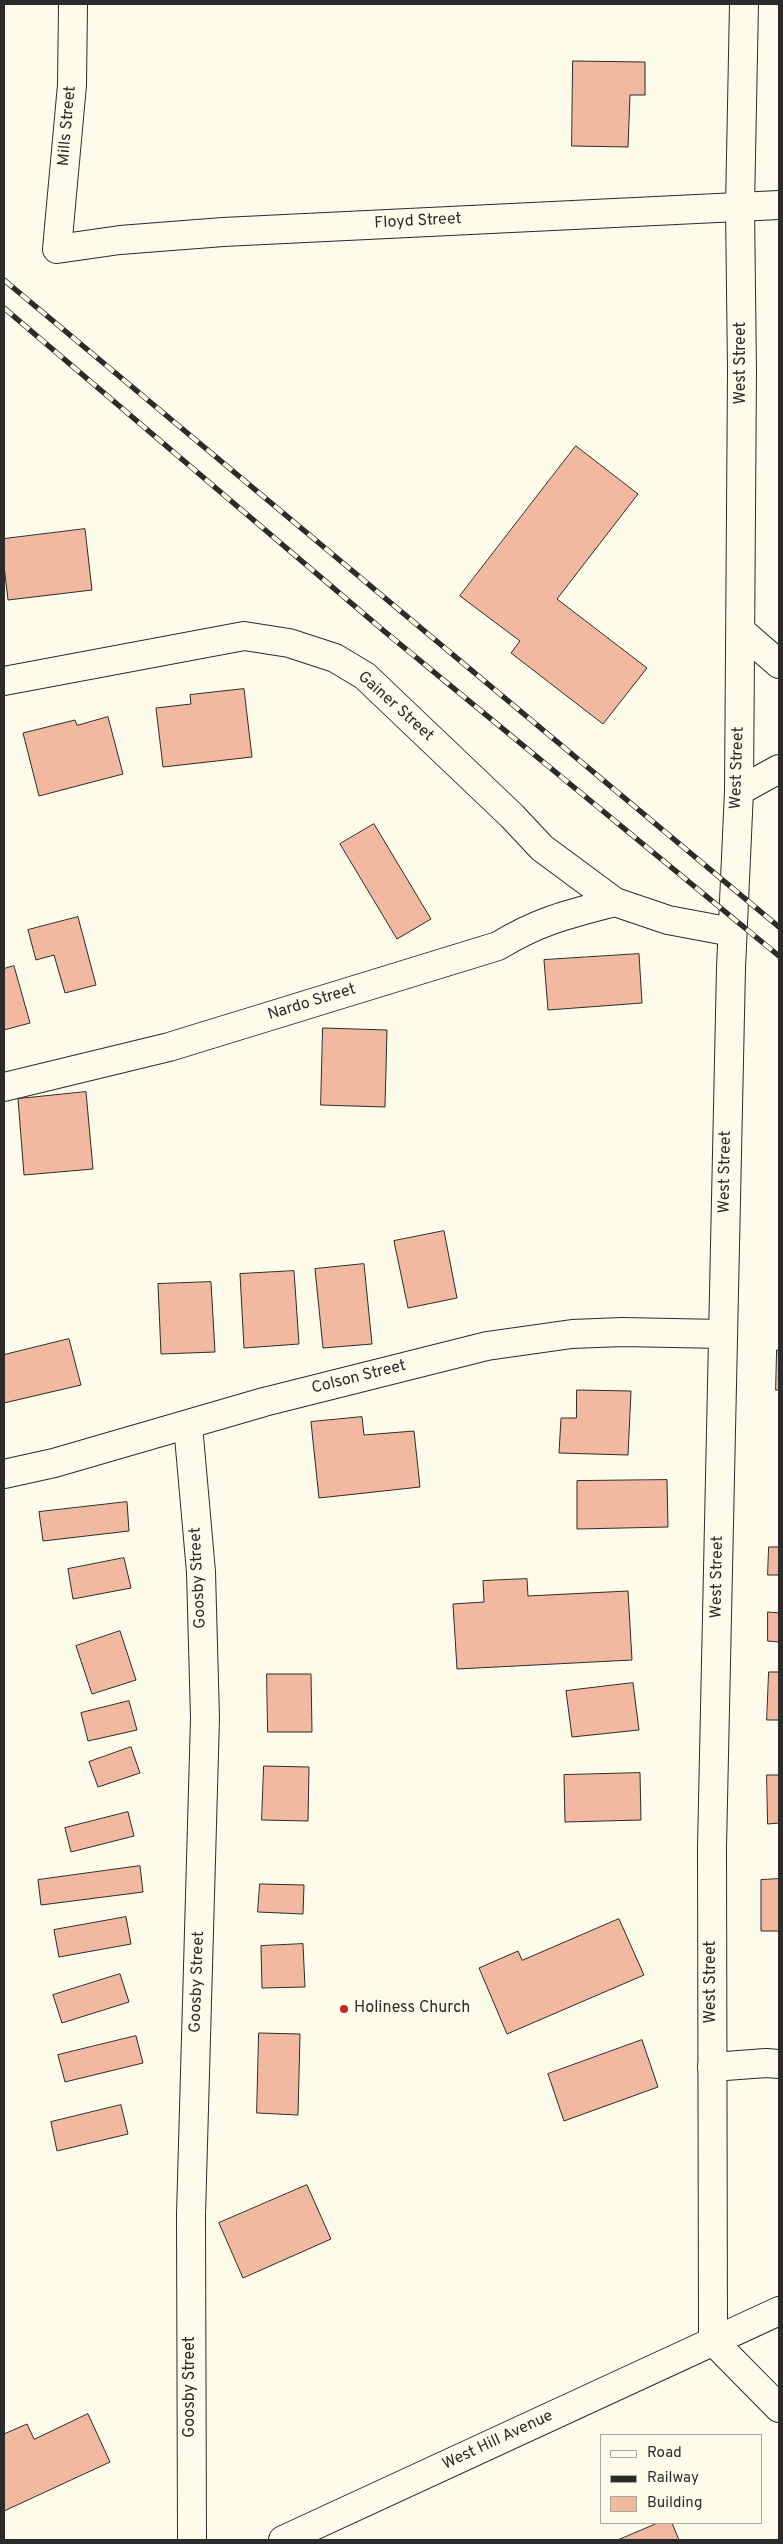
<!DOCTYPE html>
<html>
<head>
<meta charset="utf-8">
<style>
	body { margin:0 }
	#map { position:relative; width:783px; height:2544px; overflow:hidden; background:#fdfbea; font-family:Overpass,sans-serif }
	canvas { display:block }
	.frame { position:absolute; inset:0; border:5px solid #2b2b2b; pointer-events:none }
	.legend { position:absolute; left:600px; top:2434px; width:162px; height:90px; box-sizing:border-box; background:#fdfbea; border:1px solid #a9a89e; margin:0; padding:6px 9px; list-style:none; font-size:15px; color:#2b2b2b }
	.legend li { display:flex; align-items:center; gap:10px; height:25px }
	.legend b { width:25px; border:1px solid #a9a89e }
</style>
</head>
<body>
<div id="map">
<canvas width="783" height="2544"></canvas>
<div class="frame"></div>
<ul class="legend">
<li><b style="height:6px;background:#fdfbea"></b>Road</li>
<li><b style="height:6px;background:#2b2b2b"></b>Railway</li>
<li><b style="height:14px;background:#f2b8a0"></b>Building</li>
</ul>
</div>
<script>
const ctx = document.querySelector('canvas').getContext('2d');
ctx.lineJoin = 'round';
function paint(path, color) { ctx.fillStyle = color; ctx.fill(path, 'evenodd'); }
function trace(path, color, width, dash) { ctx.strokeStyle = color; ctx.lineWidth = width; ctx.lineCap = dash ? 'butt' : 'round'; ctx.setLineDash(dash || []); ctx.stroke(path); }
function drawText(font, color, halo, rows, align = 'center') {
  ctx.font = font + ' Overpass,sans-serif'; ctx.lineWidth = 4; ctx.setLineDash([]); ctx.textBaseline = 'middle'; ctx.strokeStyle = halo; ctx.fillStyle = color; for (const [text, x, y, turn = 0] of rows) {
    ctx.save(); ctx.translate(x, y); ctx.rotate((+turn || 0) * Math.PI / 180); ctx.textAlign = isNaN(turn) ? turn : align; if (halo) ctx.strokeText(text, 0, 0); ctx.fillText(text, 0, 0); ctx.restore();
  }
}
const building = new Path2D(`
	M573 61 645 62V95H630L628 147 572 146Z
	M576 446 638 494 557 599 647 668 603 724 511 653 520 641 460 596Z
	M85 529 92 590 8 600 4 566V539Z
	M244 689 252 757 163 767 156 708 191 704 190 695Z
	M108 717 123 774 39 796 23 733 75 720 77 725Z
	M374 824 431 919 397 939 340 844Z
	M78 917 96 985 65 993 54 955 36 960 28 930Z
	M639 954 642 1003 548 1010 544 960Z
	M14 966 30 1023 4 1030V969Z
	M323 1028 387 1030 385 1107 321 1105Z
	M86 1092 93 1169 24 1175 18 1099Z
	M444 1231 457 1298 408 1308 394 1241Z
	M364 1264 372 1344 323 1348 315 1269Z
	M294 1271 299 1344 244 1348 240 1274Z
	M211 1282 215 1352 161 1354 158 1284Z
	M69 1339 81 1385 4 1403V1355Z
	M777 1350H779V1390H776Z
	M577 1390 631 1391 628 1455 559 1453 561 1418H576Z
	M362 1417 364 1435 414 1431 420 1487 319 1498 311 1422Z
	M667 1480 668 1527 577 1529V1481Z
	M127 1502 129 1531 43 1541 39 1512Z
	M769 1547H779V1575H768Z
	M124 1558 131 1588 73 1599 68 1569Z
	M527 1579 528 1596 628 1591 632 1660 457 1669 453 1604 484 1602 483 1581Z
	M768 1612 779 1613V1642L768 1641Z
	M120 1631 136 1680 92 1694 76 1646Z
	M769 1672H779V1720H767Z
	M267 1674H311L312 1732H268Z
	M633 1683 639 1730 572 1737 566 1691Z
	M129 1701 137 1730 88 1741 81 1713Z
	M131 1747 140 1773 98 1787 89 1762Z
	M264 1766 309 1767 308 1821 262 1820Z
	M640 1773 641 1820 565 1822 564 1775Z
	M767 1775H779V1823L768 1824Z
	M128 1812 134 1836 71 1852 65 1828Z
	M140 1866 143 1892 41 1905 38 1880Z
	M779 1879V1931H761V1880Z
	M260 1884 304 1885 303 1914 258 1912Z
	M126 1917 131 1944 59 1957 54 1930Z
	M619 1919 644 1975 507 2034 479 1968 518 1951 522 1960Z
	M303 1944 305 1987 262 1988 261 1946Z
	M120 1974 129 2002 62 2023 53 1995Z
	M259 2033 300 2034 298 2115 257 2113Z
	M136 2036 143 2063 65 2082 58 2055Z
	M642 2040 658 2087 564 2121 548 2074Z
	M121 2105 128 2134 57 2151 51 2122Z
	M307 2185 331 2239 243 2278 219 2223Z
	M88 2414 110 2462 4 2511V2434L27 2424 34 2439Z
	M658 2523H672L679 2540H618Z`);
paint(building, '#f2b8a0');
trace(building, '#2b2b2b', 1);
const minor = new Path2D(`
	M73 4 72 85 57 249 120 240 223 232 779 205
	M741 631 779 664
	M4 681 244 636 289 643 335 658 365 676 512 816 542 848 615 902 668 920 732 932
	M739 791 779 769
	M4 1087 169 1047 498 946C539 921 568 914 615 902
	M188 1425 201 1572 205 1718 191 2215 192 2540
	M4 1474 54 1463 264 1402 487 1346 572 1334 622 1332 723 1334
	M712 2067 766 2063 779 2064
	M713 2341 779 2408`);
const tertiary = new Path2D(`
	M713 2341 712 1847 731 968 739 791 742 371 740 207 744 4`);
const trunk = new Path2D(`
	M283 2540 779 2311`);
trace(minor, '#2b2b2b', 30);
trace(tertiary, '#2b2b2b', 30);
trace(trunk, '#2b2b2b', 30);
trace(minor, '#fdfbea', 28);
trace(tertiary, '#fdfbea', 28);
trace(trunk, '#fdfbea', 28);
const rail = new Path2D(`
	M4 280 779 927
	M4 308 384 631 779 956`);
trace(rail, '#2b2b2b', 5.5);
trace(rail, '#fdfbea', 4, [11]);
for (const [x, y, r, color] of [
	[344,2009,5,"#c62828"]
]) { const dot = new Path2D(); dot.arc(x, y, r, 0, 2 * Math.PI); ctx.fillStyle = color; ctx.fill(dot); trace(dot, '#fdfbea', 2); }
drawText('16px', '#2b2b2b', '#fdfbea', [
	["Mills Street",68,126,-85],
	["Floyd Street",418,222,-3],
	["West Street",742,363,-90],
	["Gainer Street",395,707,42],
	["West Street",738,768,-88],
	["Nardo Street",312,1003,-17],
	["West Street",726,1172,-89],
	["Colson Street",359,1378,-14],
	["West Street",718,1577,-89],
	["Goosby Street",199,1578,-93],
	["Goosby Street",198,1982,-88],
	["West Street",712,1982,-90],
	["Goosby Street",191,2387,-90],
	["West Hill Avenue",498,2441,-25]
]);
drawText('16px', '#2b2b2b', '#fdfbea', [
	["Holiness Church",354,2009]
], 'left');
</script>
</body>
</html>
